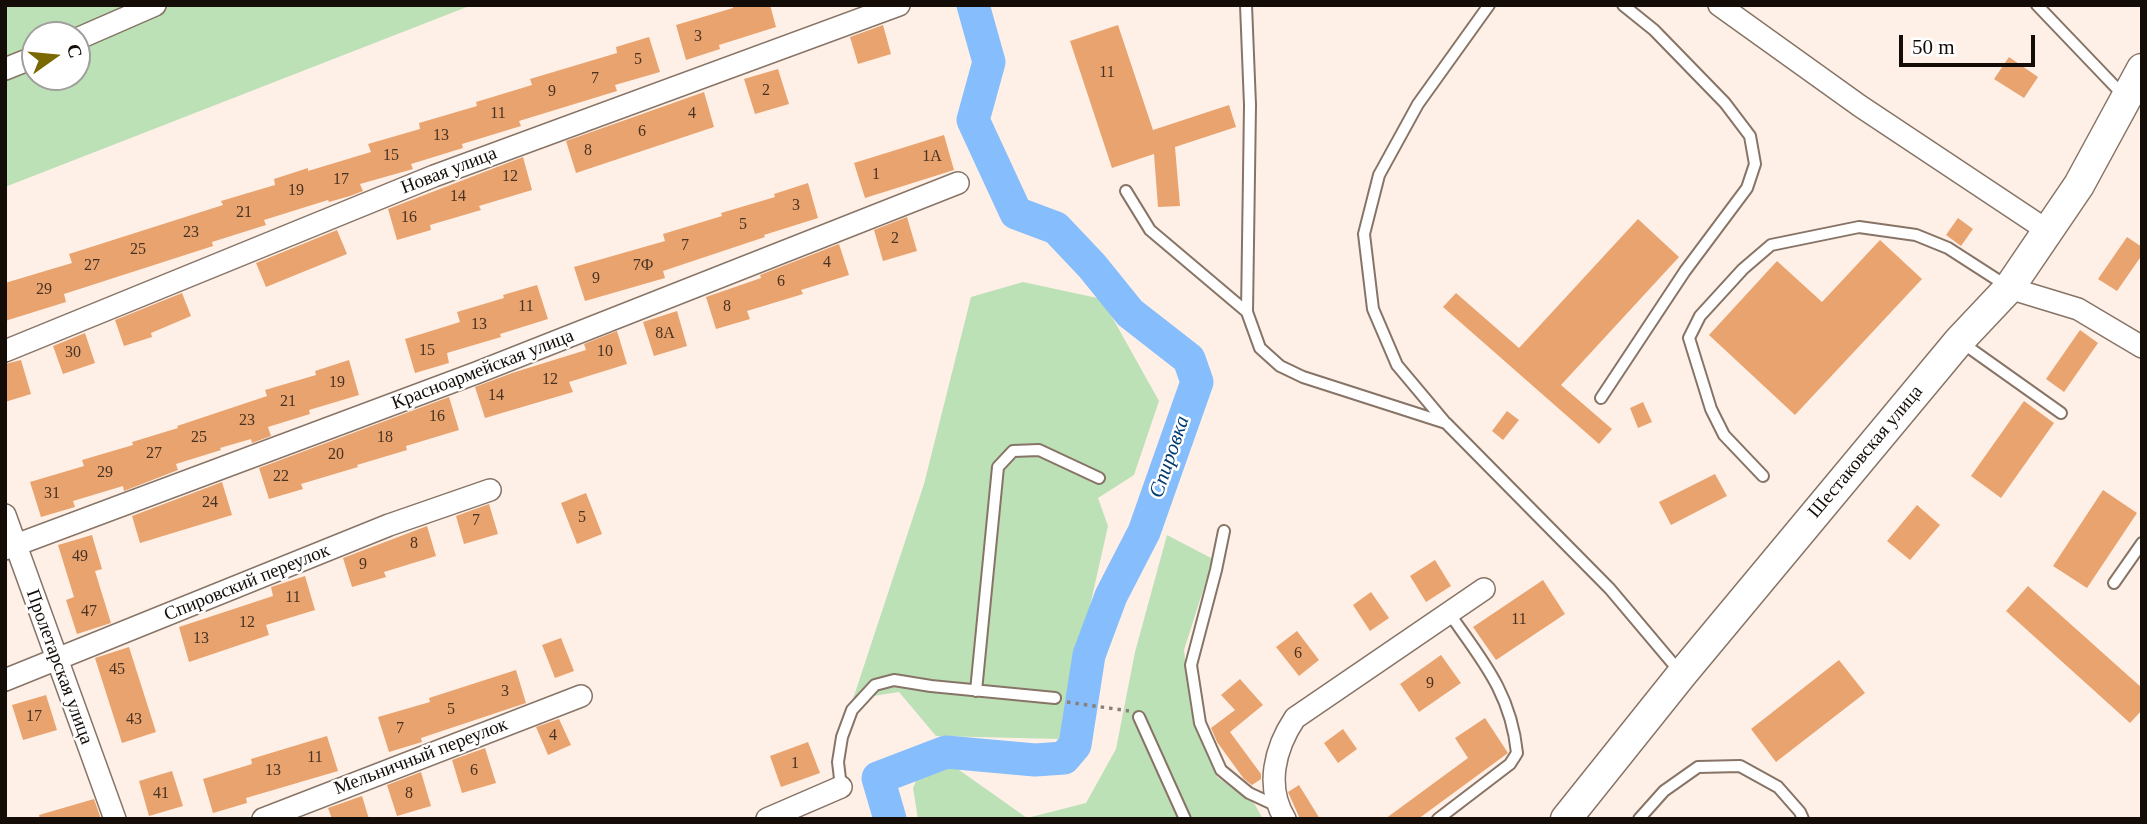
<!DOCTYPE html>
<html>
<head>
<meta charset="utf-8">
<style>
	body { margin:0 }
	#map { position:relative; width:2147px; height:824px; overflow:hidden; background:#fef0e6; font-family:"Times New Roman",serif }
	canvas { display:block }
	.frame { position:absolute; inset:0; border:7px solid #130c07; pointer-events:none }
	.north { position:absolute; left:21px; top:21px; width:70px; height:70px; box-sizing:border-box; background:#fff; border:2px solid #a19e9c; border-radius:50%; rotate:75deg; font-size:19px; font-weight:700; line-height:28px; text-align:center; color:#130c07 }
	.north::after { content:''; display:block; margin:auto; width:24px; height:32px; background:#7a6800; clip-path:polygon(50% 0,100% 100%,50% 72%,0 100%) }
	.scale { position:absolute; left:1899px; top:35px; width:136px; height:32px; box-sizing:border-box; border:4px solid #130c07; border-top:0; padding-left:9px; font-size:21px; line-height:24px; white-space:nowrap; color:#130c07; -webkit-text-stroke:5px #fff; paint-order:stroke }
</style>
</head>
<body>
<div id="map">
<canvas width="2147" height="824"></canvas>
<div class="frame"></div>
<div class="north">С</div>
<div class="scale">50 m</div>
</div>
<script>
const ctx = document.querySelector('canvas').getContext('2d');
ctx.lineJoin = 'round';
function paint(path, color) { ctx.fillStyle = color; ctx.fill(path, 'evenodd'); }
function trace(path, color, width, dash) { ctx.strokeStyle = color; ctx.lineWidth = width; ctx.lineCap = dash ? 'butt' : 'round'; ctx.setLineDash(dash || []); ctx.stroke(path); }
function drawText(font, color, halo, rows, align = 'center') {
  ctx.font = font + ' "Times New Roman",serif'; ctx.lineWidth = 5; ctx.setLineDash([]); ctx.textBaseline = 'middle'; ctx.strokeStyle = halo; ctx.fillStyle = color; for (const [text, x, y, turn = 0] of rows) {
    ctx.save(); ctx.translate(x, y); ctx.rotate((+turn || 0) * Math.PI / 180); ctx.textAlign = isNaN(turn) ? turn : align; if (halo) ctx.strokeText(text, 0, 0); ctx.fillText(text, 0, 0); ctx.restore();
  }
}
paint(new Path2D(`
	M5 5H472L5 187ZM35 35H77V77H35Z
	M1023 282 1102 299 1159 401 1134 475 1098 498 1108 526 1060 739 936 736 899 692 853 699 924 484 971 297Z
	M1167 535 1213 559 1184 650 1191 711 1217 777 1254 803 1263 819H918L913 788 922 767 945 760 1027 818 1086 803 1116 749 1135 652Z`), '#bce1b7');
trace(new Path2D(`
	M890 819 878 778 946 752 1035 760 1064 758 1075 745 1089 655 1111 596 1144 532 1197 382 1189 359 1130 313 1092 266 1056 228 1016 213 973 120 989 62 973 5`), '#86bdfc', 33);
paint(new Path2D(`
	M733 5H770L776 27 719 45 720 49 686 60 676 25 733 8Z
	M883 25 891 54 858 64 850 37Z
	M1118 25 1153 130 1229 105 1236 127 1175 147 1180 206 1158 207 1154 154 1112 168 1070 41Z
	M649 37 660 72 615 85 617 91 519 121 521 126 462 144 463 148 411 164 413 169 360 184 363 191 350 196 329 202 328 200 264 220 266 225 212 242 213 246 64 294 66 302 5 321V283L72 263 69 254 223 205 221 201 275 185 274 179 308 168V171L371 152 368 144 420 129 419 123 477 106 476 102 532 85 530 79 617 53 616 47Z
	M2009 57 2038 77 2024 98 1994 79Z
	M778 69 789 104 755 114 744 79Z
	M704 92 714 127 576 173 566 141Z
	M944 135 954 170 865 198 854 163Z
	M523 157 532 190 479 206 481 210 430 225 431 230 397 240 388 209Z
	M808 183 818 218 764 235 765 237 663 271 665 278 585 301 574 267 665 241 663 234 722 216 721 213 775 197 774 194Z
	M907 217 917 251 883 261 874 230Z
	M1958 218 1973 229 1961 246 1946 235Z
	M1638 219 1679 257 1561 385 1612 429 1599 444 1443 307 1456 293 1519 348Z
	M337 230 347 254 266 287 256 263Z
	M2127 237 2142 247V255L2117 291 2098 279Z
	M1880 240 1922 279 1795 415 1709 335 1777 261 1822 302Z
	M839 244 849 275 801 290 803 294 747 311 750 319 716 329 706 297 761 278 760 275Z
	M537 285 548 319 500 334 501 337 447 353 449 363 415 373 405 339 460 322 457 312 504 298 503 295Z
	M182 293 191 316 151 333 152 337 124 346 115 320Z
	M677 311 687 346 654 356 643 322Z
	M2080 330 2098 343 2064 392 2046 379Z
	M617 331 627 364 569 382 573 392 485 418 475 387 512 373 586 350 584 344Z
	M85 333 95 363 63 374 53 346Z
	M21 360 31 394 5 402V364Z
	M349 360 359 395 309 410 310 414 268 427 271 436 252 443 251 439 220 448 221 450 176 464 178 470 124 491 123 486 73 501 75 507 41 517 30 482 84 466 82 460 133 445 132 442 178 428 177 426 267 396 265 390 316 375 315 371Z
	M449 397 459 430 406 446 407 450 357 465 358 467 301 484 303 489 269 499 259 468Z
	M2024 401 2054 423 2001 498 1971 476Z
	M1643 402 1652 422 1638 428 1630 408Z
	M1507 411 1519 420 1503 440 1492 431Z
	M1715 474 1727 496 1671 525 1659 502Z
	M222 482 232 515 140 543 132 516Z
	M2103 490 2137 513 2087 588 2053 566Z
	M586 493 602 534 577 544 561 503Z
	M489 504 498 534 464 544 456 516Z
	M1917 505 1940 525 1910 560 1887 541Z
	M427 526 436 556 384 572 386 577 352 587 343 558Z
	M92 535 102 569 95 571 111 623 77 634 66 600 74 597 58 545Z
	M1435 560 1451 586 1426 602 1410 576Z
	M305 576 315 610 266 625 269 635 189 662 179 627 273 596 271 587Z
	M1543 580 1565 614 1496 660 1473 627Z
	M2028 586 2142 688V710L2130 723 2006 611Z
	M1371 592 1389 618 1370 631 1353 605Z
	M1297 631 1319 660 1299 676 1276 647Z
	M561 638 574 671 555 678 542 645Z
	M129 647 156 732 122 743 95 658Z
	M1441 655 1461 683 1419 712 1400 684Z
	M1839 660 1865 693 1776 762 1751 729Z
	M516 670 526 703 421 738 422 742 389 752 378 717 430 702 429 698Z
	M1240 679 1263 705 1230 732 1261 774V779L1252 785 1244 779 1217 742 1211 728 1235 710 1221 695Z
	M46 695 57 730 23 740 12 705Z
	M1485 718 1508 753 1418 819H1385L1468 758 1455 738Z
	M559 719 571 745 548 755 536 727Z
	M1343 729 1357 749 1338 763 1324 743Z
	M327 736 338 771 246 798 247 803 213 813 203 779 252 764 251 759Z
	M808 742 820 773 781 787 770 756Z
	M485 748 496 783 462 793 452 760Z
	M172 771 183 806 149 816 139 781Z
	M421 772 431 806 397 816 387 785Z
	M1299 785 1320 819H1300L1288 792Z
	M362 796 369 819H332L328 808Z
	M94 799 101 819H40L39 815Z`), '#e9a36f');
const service = new Path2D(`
	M1246 5 1250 105 1247 312 1260 348 1280 366 1303 377 1446 423 1610 589 1680 672
	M2037 5 2125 97
	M1126 191 1150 230 1247 312
	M1961 342 2061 413
	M1601 398 1685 271 1747 188 1755 164 1750 136 1725 103 1654 30 1623 5
	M1444 421 1397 365 1373 309 1364 234 1379 175 1418 104 1489 5
	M1763 476 1724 435 1711 409 1689 338 1700 316 1743 269 1771 245 1859 227 1916 235 1948 248 2007 286
	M1224 531 1216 570 1191 665 1200 723 1221 770 1249 793 1277 806
	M2114 583 2142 543
	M976 691 998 467 1013 451 1039 450 1099 478
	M1139 717 1185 819
	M841 787 838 762 842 737 852 710 875 685 894 680 931 686 1055 698
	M1438 819 1510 764 1517 753C1511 693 1482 660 1449 613
	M1639 819 1664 791 1698 767 1740 766 1778 787 1800 812 1803 819`);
const minor = new Path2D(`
	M1719 5 1860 106 2048 231
	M77 39 155 5
	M5 69 35 57
	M2009 288 2078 309 2142 347
	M5 351 434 176 899 5
	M5 515 115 819
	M5 549 476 373 958 183
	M5 680 389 525 490 490
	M263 819 581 696
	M767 819 841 787
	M1285 819C1265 786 1275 748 1295 718L1484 589`);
const secondary = new Path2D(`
	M1566 819 1682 674 1959 341 2009 288 2079 185 2142 69`);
trace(service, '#877466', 14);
trace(minor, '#877466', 24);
trace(secondary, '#877466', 33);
trace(new Path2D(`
	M1067 702 1129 711`), '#8b8079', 3.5, [3.5, 5]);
trace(service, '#fff', 10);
trace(minor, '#fff', 21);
trace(secondary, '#fff', 30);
drawText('16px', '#483221', null, [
	["3",698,37],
	["5",638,60],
	["11",1107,73],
	["7",595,79],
	["2",766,91],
	["9",552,92],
	["11",498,114],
	["4",692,114],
	["6",642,132],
	["13",441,136],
	["8",588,151],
	["15",391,156],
	["1А",932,157],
	["1",876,175],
	["12",510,177],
	["17",341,180],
	["19",296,191],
	["14",458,197],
	["3",796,206],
	["21",244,213],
	["16",409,218],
	["5",743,225],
	["23",191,233],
	["2",895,239],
	["7",685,246],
	["25",138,250],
	["4",827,263],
	["27",92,266],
	["7Ф",643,266],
	["9",596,279],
	["6",781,282],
	["29",44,290],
	["11",526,307],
	["8",727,307],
	["13",479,325],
	["8А",665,334],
	["15",427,351],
	["10",605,352],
	["30",73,353],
	["12",550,380],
	["19",337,383],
	["14",496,396],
	["21",288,402],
	["16",437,417],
	["23",247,421],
	["25",199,438],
	["18",385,438],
	["27",154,454],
	["20",336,455],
	["29",105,473],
	["22",281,477],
	["31",52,494],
	["24",210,503],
	["5",582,518],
	["7",476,521],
	["8",414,544],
	["49",80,557],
	["9",363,565],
	["11",293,598],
	["47",89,612],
	["11",1519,620],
	["12",247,623],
	["13",201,639],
	["6",1298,654],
	["45",117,670],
	["9",1430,684],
	["3",505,692],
	["5",451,710],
	["17",34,717],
	["43",134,720],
	["7",400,729],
	["4",553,736],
	["11",315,758],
	["1",795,764],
	["13",273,771],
	["6",474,771],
	["41",161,794],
	["8",409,794]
]);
drawText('19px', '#130c07', '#fff', [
	["Новая улица",449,171,-21],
	["Красноармейская улица",483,370,-21],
	["Шестаковская улица",1866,452,-50],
	["Спировский переулок",247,583,-22],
	["Пролетарская улица",59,667,70],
	["Мельничный переулок",421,757,-21]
]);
drawText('italic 21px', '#003c72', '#fff', [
	["Спировка",1170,457,-71]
]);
</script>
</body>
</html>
